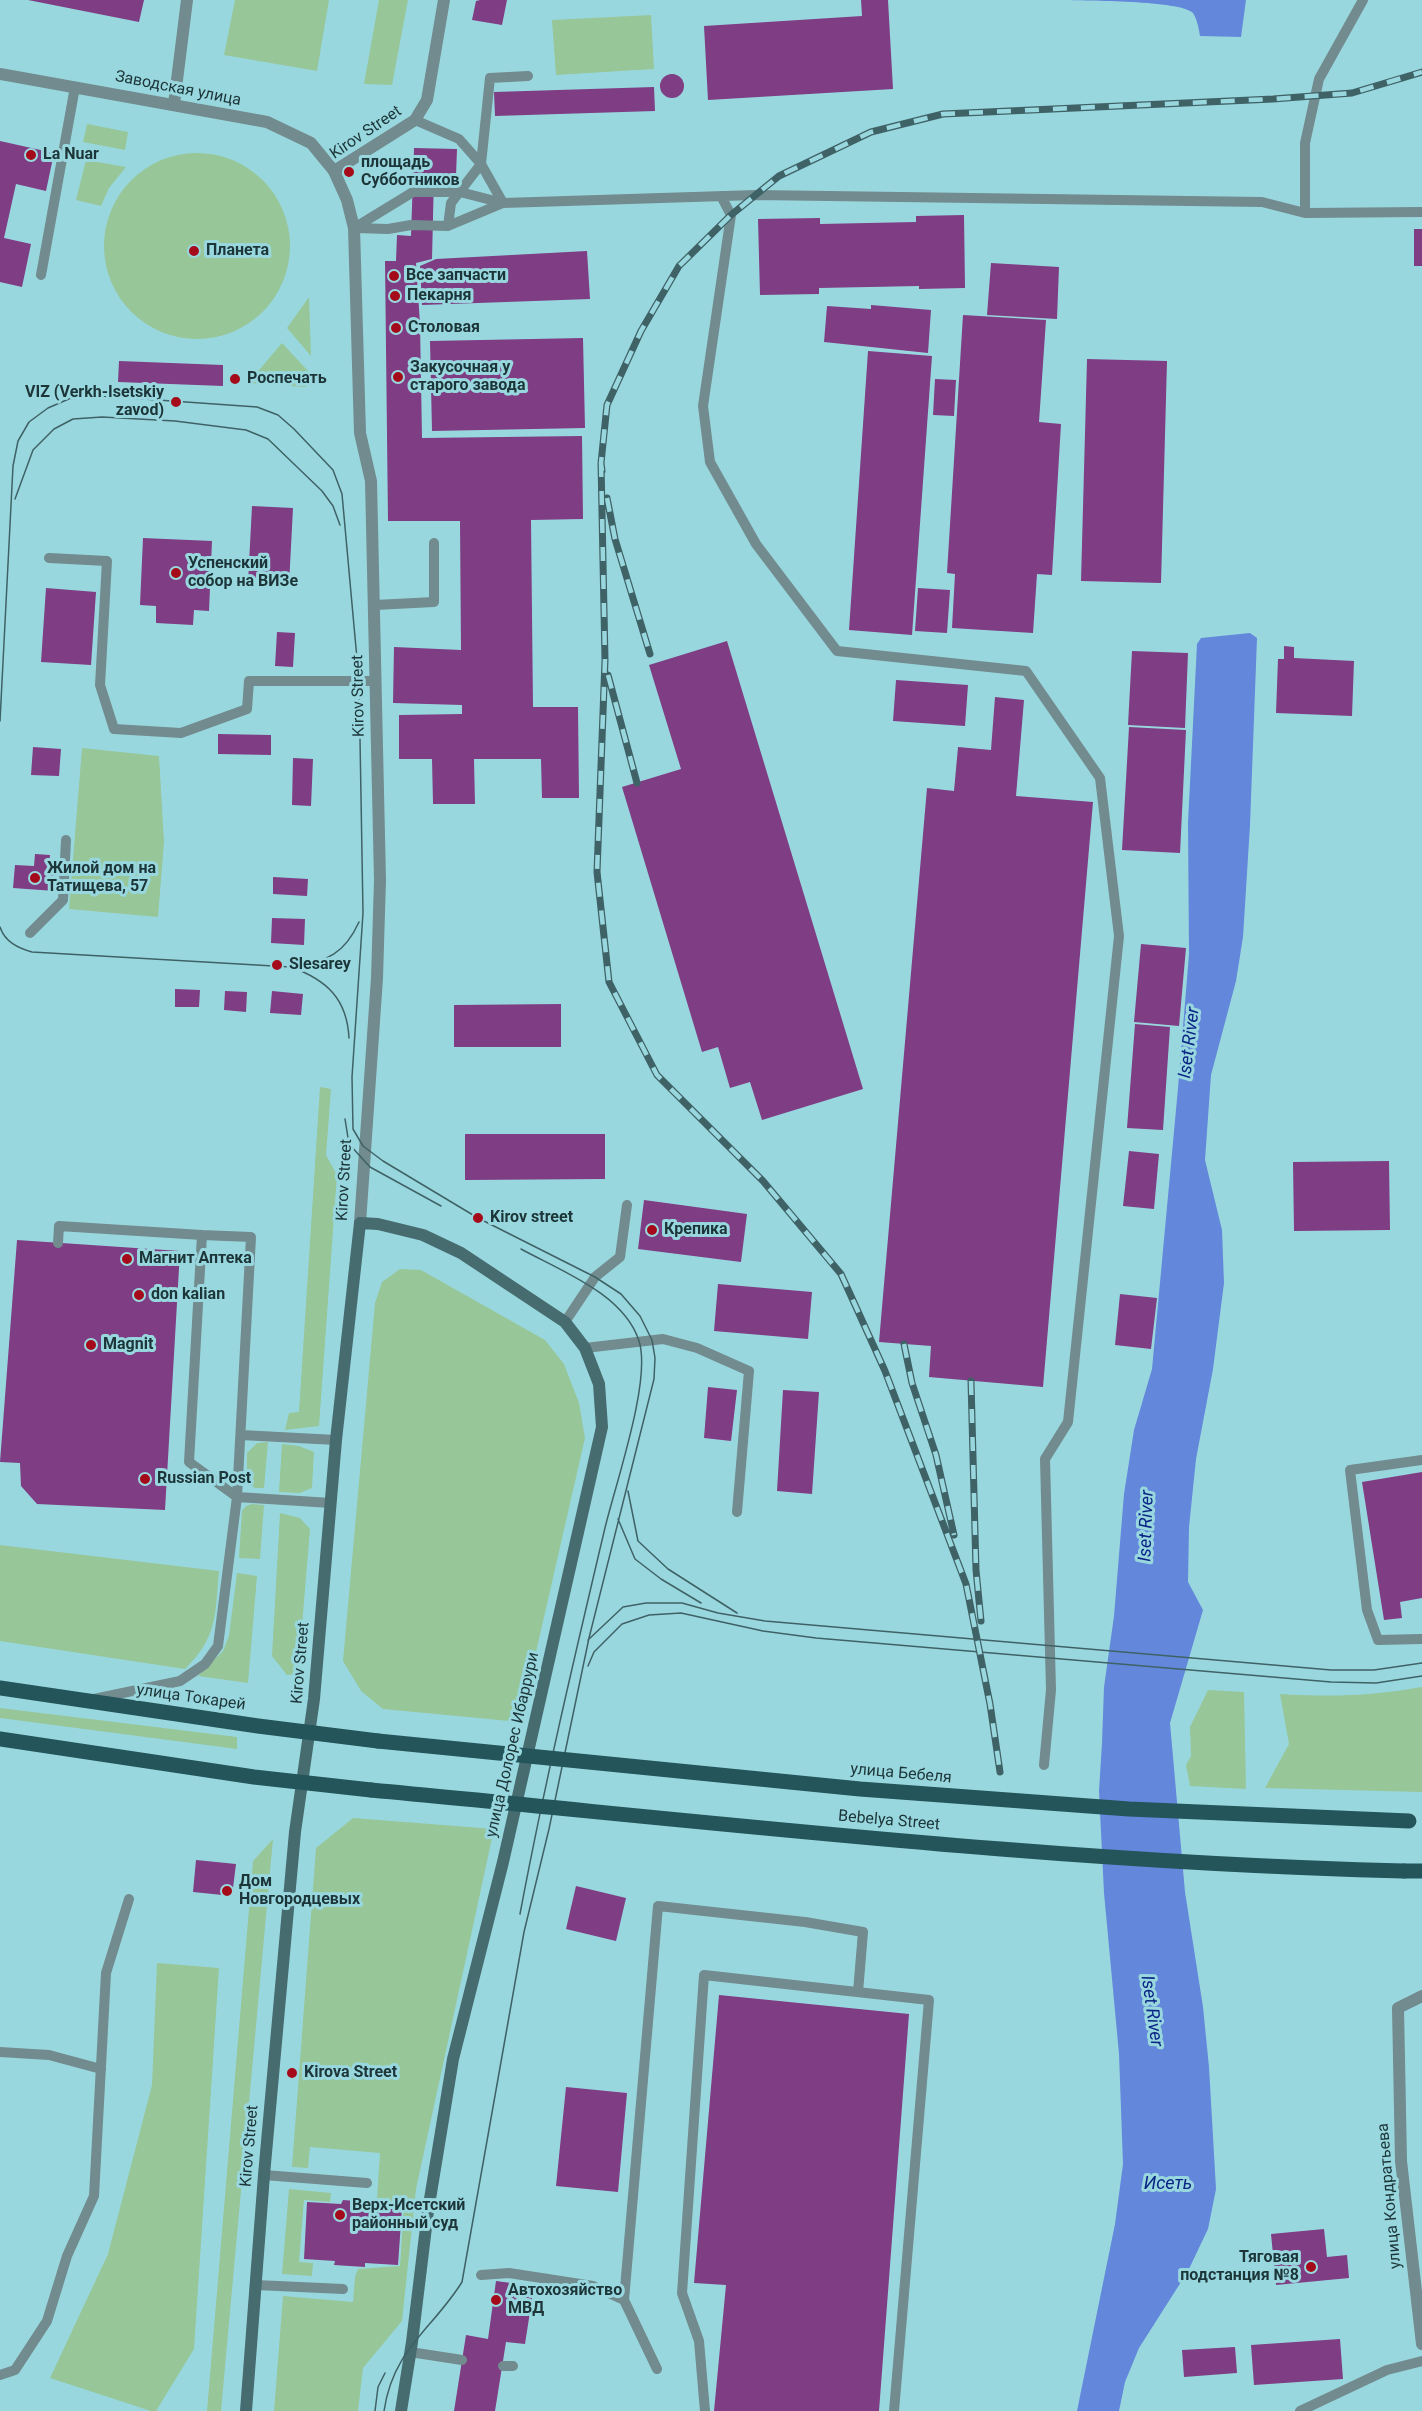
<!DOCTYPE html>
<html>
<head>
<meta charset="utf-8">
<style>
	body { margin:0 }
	canvas { display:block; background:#99d7df }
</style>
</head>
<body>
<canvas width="1422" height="2411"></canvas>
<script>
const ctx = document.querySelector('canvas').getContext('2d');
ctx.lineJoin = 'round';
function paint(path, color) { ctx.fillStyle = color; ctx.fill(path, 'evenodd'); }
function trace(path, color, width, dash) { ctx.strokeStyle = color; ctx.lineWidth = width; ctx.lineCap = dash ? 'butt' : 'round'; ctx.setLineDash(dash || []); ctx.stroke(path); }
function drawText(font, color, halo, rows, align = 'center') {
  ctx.font = font + ' Roboto,sans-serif'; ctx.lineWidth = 6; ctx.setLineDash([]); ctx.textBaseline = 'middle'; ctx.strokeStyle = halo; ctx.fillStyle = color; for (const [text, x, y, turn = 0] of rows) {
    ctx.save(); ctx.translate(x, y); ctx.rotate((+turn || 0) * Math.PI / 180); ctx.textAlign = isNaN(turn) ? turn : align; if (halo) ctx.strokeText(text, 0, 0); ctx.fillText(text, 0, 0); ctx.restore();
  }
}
paint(new Path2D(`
	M235 0H329L317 71 224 55Z
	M379 0H408L392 85 364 84Z
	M651 15 654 69 556 75 552 20Z
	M87 124 128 132 125 150 83 142Z
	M104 246a93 93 0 1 1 186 0a93 93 0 1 1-186 0Z
	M86 160 126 167 109 188 101 206 76 200Z
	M309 297 311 356 287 328Z
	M282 343 310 373 306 387 248 383Z
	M82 748 159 756 164 842 158 917 69 909Z
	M320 1087 331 1089 326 1155 337 1175 319 1426 285 1430 289 1413 299 1412Z
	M400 1269 421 1270 545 1340 564 1364 579 1403 585 1438 520 1722 383 1709 361 1691 343 1661 375 1303 382 1282Z
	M268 1442 264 1488H255L247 1482V1453L257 1443Z
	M282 1444 299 1446 314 1452 312 1488 300 1493 279 1492Z
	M252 1504 264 1505 260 1559 239 1558 242 1511 246 1506Z
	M280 1513 300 1518 310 1529 298 1674 287 1675 272 1656Z
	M0 1545 219 1571C215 1614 218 1637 185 1669L0 1641Z
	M237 1573 257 1576 248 1683 198 1676 223 1651 229 1636Z
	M1422 1687V1792L1265 1788 1289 1744 1280 1694C1332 1697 1371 1696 1422 1687Z
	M1208 1690 1244 1692 1246 1789 1190 1786 1186 1765 1191 1756 1190 1727Z
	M0 1708 237 1737V1749L0 1718Z
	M353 1818 494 1829 416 2189 402 2321 363 2368 358 2411H274L283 2296 353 2302 355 2277 358 2269 400 2266 404 2205 377 2198 380 2153 310 2147 308 2168 292 2167 316 1848Z
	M273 1839 221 2411H207L253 1861Z
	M157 1963 219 1968 194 2349 156 2411H151L50 2378 108 2254 152 2085Z
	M289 2189 331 2193 330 2202 304 2200 299 2262 313 2263 312 2276 282 2274Z`), '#97c698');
paint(new Path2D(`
	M1061 0H1246L1241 37 1200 36C1199 29 1197 19 1193 13 1180 0 1086 1 1061 0Z
	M1250 633 1257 638 1250 825 1243 937 1236 981 1211 1075 1205 1160 1222 1230 1224 1283 1213 1369 1196 1459 1189 1527 1188 1582 1203 1610 1170 1723 1185 1892 1203 2007 1209 2067 1216 2189 1208 2229 1188 2271 1139 2348 1125 2382 1119 2411H1077L1115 2224 1123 2164 1119 2054 1104 1893 1099 1791 1102 1743 1104 1687 1114 1616 1124 1494 1134 1430 1152 1369 1178 1088 1189 954 1188 823 1197 644 1201 638Z`), '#6387da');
paint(new Path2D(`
	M28 0H144L139 22Z
	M480 0H507L502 25 472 20 476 1Z
	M861 0H888L893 89 708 100 704 26 862 16Z
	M660 86a12 12 0 1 1 24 0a12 12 0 1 1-24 0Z
	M654 87 655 111 495 116 494 92Z
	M0 141 54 153 46 191 16 184 4 238 31 244 22 287 0 282Z
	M414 148 457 149 456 176 434 175 432 259 416 263 420 324 422 438 582 436 583 519 531 520 533 707H578L579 798H542L541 759H474L475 804H433L432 759H399V715L462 714V705L393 703 394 647 461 650 460 521H388L385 261H396L397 235 411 236Z
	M964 215 965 288 919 289V286L819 288V294L760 295 758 219 820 218V224L916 222V216Z
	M1414 229H1422V266H1414Z
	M587 251 590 299 422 305 420 266 436 259Z
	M991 263 1059 267 1057 319 987 315Z
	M871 305 931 310 928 353 824 342 827 306 871 309Z
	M963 315 1046 320 1039 422 1061 424 1052 575 1037 574 1033 633 952 628 955 574 947 573Z
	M583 338 585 428 432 431 430 341Z
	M868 351 932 356 912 635 849 630Z
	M1087 359 1167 361 1161 583 1081 581Z
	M119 361 223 365V386L118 382Z
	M935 379 956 380 954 416 933 415Z
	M252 506 293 508 289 585 248 583Z
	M143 538 212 541 209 611 194 610 193 625 156 623V606L140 605Z
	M46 588 96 592 91 665 41 662Z
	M918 588 950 590 947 633 915 631Z
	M277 632 295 633 293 667 275 666Z
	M727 641 863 1089 762 1120 750 1082 730 1088 718 1047 702 1052 622 787 681 769 649 665Z
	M1284 646 1294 647V658L1354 661 1352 716 1276 713 1278 659H1284Z
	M1132 651 1188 653 1185 728 1128 725Z
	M896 680 968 685 965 726 893 721Z
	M995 697 1024 700 1016 796 1093 802 1043 1387 929 1377 931 1346 879 1342 927 788 954 791 958 747 991 750Z
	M1129 727 1186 730 1180 853 1122 850Z
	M218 734 271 735V755L218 754Z
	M33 747 61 749 59 776 31 775Z
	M293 758 313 759 311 806 292 805Z
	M35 854 50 855 49 869H56L55 891 13 888 15 865 34 866Z
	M273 877 308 879 307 896 273 894Z
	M272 918 305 919 304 945 271 943Z
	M1141 944 1186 948 1179 1026 1134 1022Z
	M175 989 200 990 199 1007H175Z
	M225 991 247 992 246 1012 224 1010Z
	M272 991 303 994 301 1015 270 1013Z
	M561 1004V1047H454V1005Z
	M1135 1024 1170 1027 1163 1130 1127 1128Z
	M465 1134H605V1179L465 1180Z
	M1129 1151 1159 1154 1154 1209 1123 1206Z
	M1389 1161 1390 1230 1294 1231 1293 1162Z
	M644 1200 747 1214 741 1262 638 1249Z
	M17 1240 180 1251 165 1510 37 1504 21 1486 20 1463 0 1462Z
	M718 1284 812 1292 808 1339 714 1331Z
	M1120 1294 1157 1298 1151 1349 1115 1345Z
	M708 1387 737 1390 731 1441 704 1438Z
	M783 1390 819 1392 812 1494 777 1491Z
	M1422 1472V1598L1400 1602 1402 1618 1384 1620 1362 1482Z
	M196 1860 236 1864 232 1896 193 1892Z
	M576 1886 626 1898 616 1941 566 1929Z
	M719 1995 909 2014 879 2411H714L726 2285 694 2283Z
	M566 2087 627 2093 618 2192 556 2186Z
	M343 2200 370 2202V2206L402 2208 398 2265 365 2263V2267L334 2265 335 2261 304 2259 307 2202 341 2204Z
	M1324 2229 1327 2257 1347 2255 1349 2278 1276 2285 1271 2234Z
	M496 2281 534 2286 525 2344 506 2342 495 2411H454L466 2335 488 2339Z
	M1340 2339 1343 2379 1254 2385 1251 2345Z
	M1235 2347 1237 2373 1184 2377 1182 2350Z`), '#7f3d83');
trace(new Path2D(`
	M415 120 459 139 481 164 451 203 448 226
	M721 196 731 215 703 406 710 462 756 544 837 651 1026 671 1100 778 1119 936 1068 1422 1045 1459 1051 1690 1044 1765
	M503 203 481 164 490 78 528 76
	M1305 213V143L1319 79 1363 0
	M354 228 413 192H460L503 203 756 195 1262 202 1305 213 1422 212
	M355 228 388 229 411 225 448 226 503 203
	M41 275 75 87
	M49 558 107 561 100 685 114 729 181 733 247 709 249 681H375
	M375 605 434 602V543
	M30 933 63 900 66 840
	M58 1243 59 1226 202 1235
	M565 1322 595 1277 620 1257 627 1205
	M585 1348 663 1339 697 1348 749 1371 737 1512
	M241 1435 336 1440
	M1422 1460 1350 1470 1367 1610 1378 1640 1422 1639
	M94 1699 180 1681 205 1664 218 1646 237 1497 251 1237 202 1235 189 1462 237 1497 331 1503
	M0 2052 49 2055 101 2069
	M264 2175 367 2183
	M481 2275 509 2273 593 2286 624 2300
	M256 2285 343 2289
	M410 2352 462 2360
	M503 2366H513
	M657 2369 624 2300 658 1906 805 1922 863 1932 858 1992
	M0 2375 15 2370 47 2321 67 2256 94 2196 106 1973 129 1899
	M705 2411 699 2341 682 2293 704 1975 929 2000 894 2411
	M1300 2411 1387 2370 1422 2361`), '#728b8e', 10);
trace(new Path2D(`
	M174 104 187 0
	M334 171 415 120 427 100 444 0
	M1422 1996 1398 2008 1401 2161 1422 2344`), '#728b8e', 12);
trace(new Path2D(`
	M0 74 267 122 311 143 334 171 347 200 354 228 360 433 371 481 380 880 377 978 360 1223`), '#728b8e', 12);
trace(new Path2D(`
	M246 2411 264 2175 295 1832 314 1699 336 1440 360 1223 378 1224 423 1235 461 1253 565 1322 585 1348 599 1384 602 1427 503 1862 453 2059 428 2211 412 2342 401 2411`), '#466c70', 12);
trace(new Path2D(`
	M0 1688 258 1726 378 1741
	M0 1739 254 1777 371 1790
	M1404 1871H1422`), '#23555b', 15);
trace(new Path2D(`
	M15 499 33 450 54 429 73 419 102 417 175 421 246 430 268 439 322 491 333 506 340 525
	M0 721 13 466 18 441 29 422 48 408 71 398 101 396 257 407 278 415 294 429 333 470 342 494 359 681 363 913 352 1077 353 1129 363 1146 383 1161 478 1218 595 1277 621 1294 640 1316 652 1340 655 1358 654 1379 589 1638 549 1829 524 1932 462 2282C432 2330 393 2349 384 2411
	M0 927C5 942 18 948 32 952L291 967C327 980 347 999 349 1038
	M294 966C327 962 345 953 359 922
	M345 1119 349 1144 370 1167 441 1206
	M628 1491 638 1541 668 1569 737 1613
	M618 1519 635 1559 661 1579 701 1603
	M588 1640 623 1607 646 1603H682L718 1613 765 1621 1331 1670H1374L1422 1663
	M588 1666 594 1652 622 1624 649 1615 681 1613 763 1631 816 1638 1331 1682 1376 1683 1422 1676
	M520 1914C544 1786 574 1659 604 1532 614 1488 652 1381 639 1341 624 1294 561 1271 521 1249
	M375 2411 378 2387 385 2373`), '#3f6266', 1.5);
const rail = new Path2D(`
	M601 463 605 660 597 872 609 982 657 1075 763 1181 841 1274 885 1371 966 1584 990 1704 1000 1772
	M602 471 601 463 607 405 641 331 679 266 731 215 779 176 871 132 943 114 1273 99 1352 93 1422 72
	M607 498 615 539 650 654
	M608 675 637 783
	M904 1344 912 1383 936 1455 954 1535
	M971 1381 976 1570 981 1621`);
trace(rail, '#3f6266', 7);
trace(rail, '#99d7df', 4.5, [14]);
trace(new Path2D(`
	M378 1741 860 1789 1129 1809 1409 1821
	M371 1790C715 1822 1059 1863 1404 1871`), '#23555b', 15);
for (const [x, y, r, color] of [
	[31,155,6,"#a40a1a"],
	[349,172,6,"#a40a1a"],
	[194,251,6,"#a40a1a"],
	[394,276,6,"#a40a1a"],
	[395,296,6,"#a40a1a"],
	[396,328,6,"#a40a1a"],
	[398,377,6,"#a40a1a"],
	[235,379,6,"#a40a1a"],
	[176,402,6,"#a40a1a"],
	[176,573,6,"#a40a1a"],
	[35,878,6,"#a40a1a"],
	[277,965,6,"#a40a1a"],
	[478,1218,6,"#a40a1a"],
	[652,1230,6,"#a40a1a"],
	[127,1259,6,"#a40a1a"],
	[139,1295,6,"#a40a1a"],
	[91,1345,6,"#a40a1a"],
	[145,1479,6,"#a40a1a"],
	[227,1891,6,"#a40a1a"],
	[292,2073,6,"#a40a1a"],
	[340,2215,6,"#a40a1a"],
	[1311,2267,6,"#a40a1a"],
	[496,2300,6,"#a40a1a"]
]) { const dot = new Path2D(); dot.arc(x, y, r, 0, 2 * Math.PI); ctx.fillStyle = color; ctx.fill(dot); trace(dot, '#99d7df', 2); }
drawText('16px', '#1c3538', '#99d7df', [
	["Заводская улица",178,89,11],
	["Kirov Street",366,133,-34],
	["Kirov Street",359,696,-91],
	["Kirov Street",345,1180,-87],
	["Kirov Street",301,1663,-85],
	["улица Токарей",191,1698,8],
	["улица Долорес Ибаррури",513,1745,-77],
	["улица Бебеля",901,1774,5],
	["Bebelya Street",889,1821,5],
	["Kirov Street",250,2146,-85],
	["улица Кондратьева",1390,2196,-95]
]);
drawText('bold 16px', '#1c3538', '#99d7df', [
	["La Nuar",43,155],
	["площадь",361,163],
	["Субботников",361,181],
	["Планета",206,251],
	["Все запчасти",406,276],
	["Пекарня",407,296],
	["Столовая",408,328],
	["Закусочная у",410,368],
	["старого завода",410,386],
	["Роспечать",247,379],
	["VIZ (Verkh-Isetskiy",164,393,"right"],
	["zavod)",164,411,"right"],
	["Успенский",188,564],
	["собор на ВИЗе",188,582],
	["Жилой дом на",47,869],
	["Татищева, 57",47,887],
	["Slesarey",289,965],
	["Kirov street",490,1218],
	["Крепика",664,1230],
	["Магнит Аптека",139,1259],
	["don kalian",151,1295],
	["Magnit",103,1345],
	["Russian Post",157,1479],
	["Дом",239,1882],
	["Новгородцевых",239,1900],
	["Kirova Street",304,2073],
	["Верх-Исетский",352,2206],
	["районный суд",352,2224],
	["Тяговая",1299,2258,"right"],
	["подстанция №8",1299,2276,"right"],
	["Автохозяйство",508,2291],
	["МВД",508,2309]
], 'left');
drawText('italic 18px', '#0a2485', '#99d7df', [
	["Iset River",1190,1043,-83],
	["Iset River",1147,1526,-88],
	["Iset River",1151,2011,82],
	["Исеть",1168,2184]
]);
</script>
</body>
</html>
